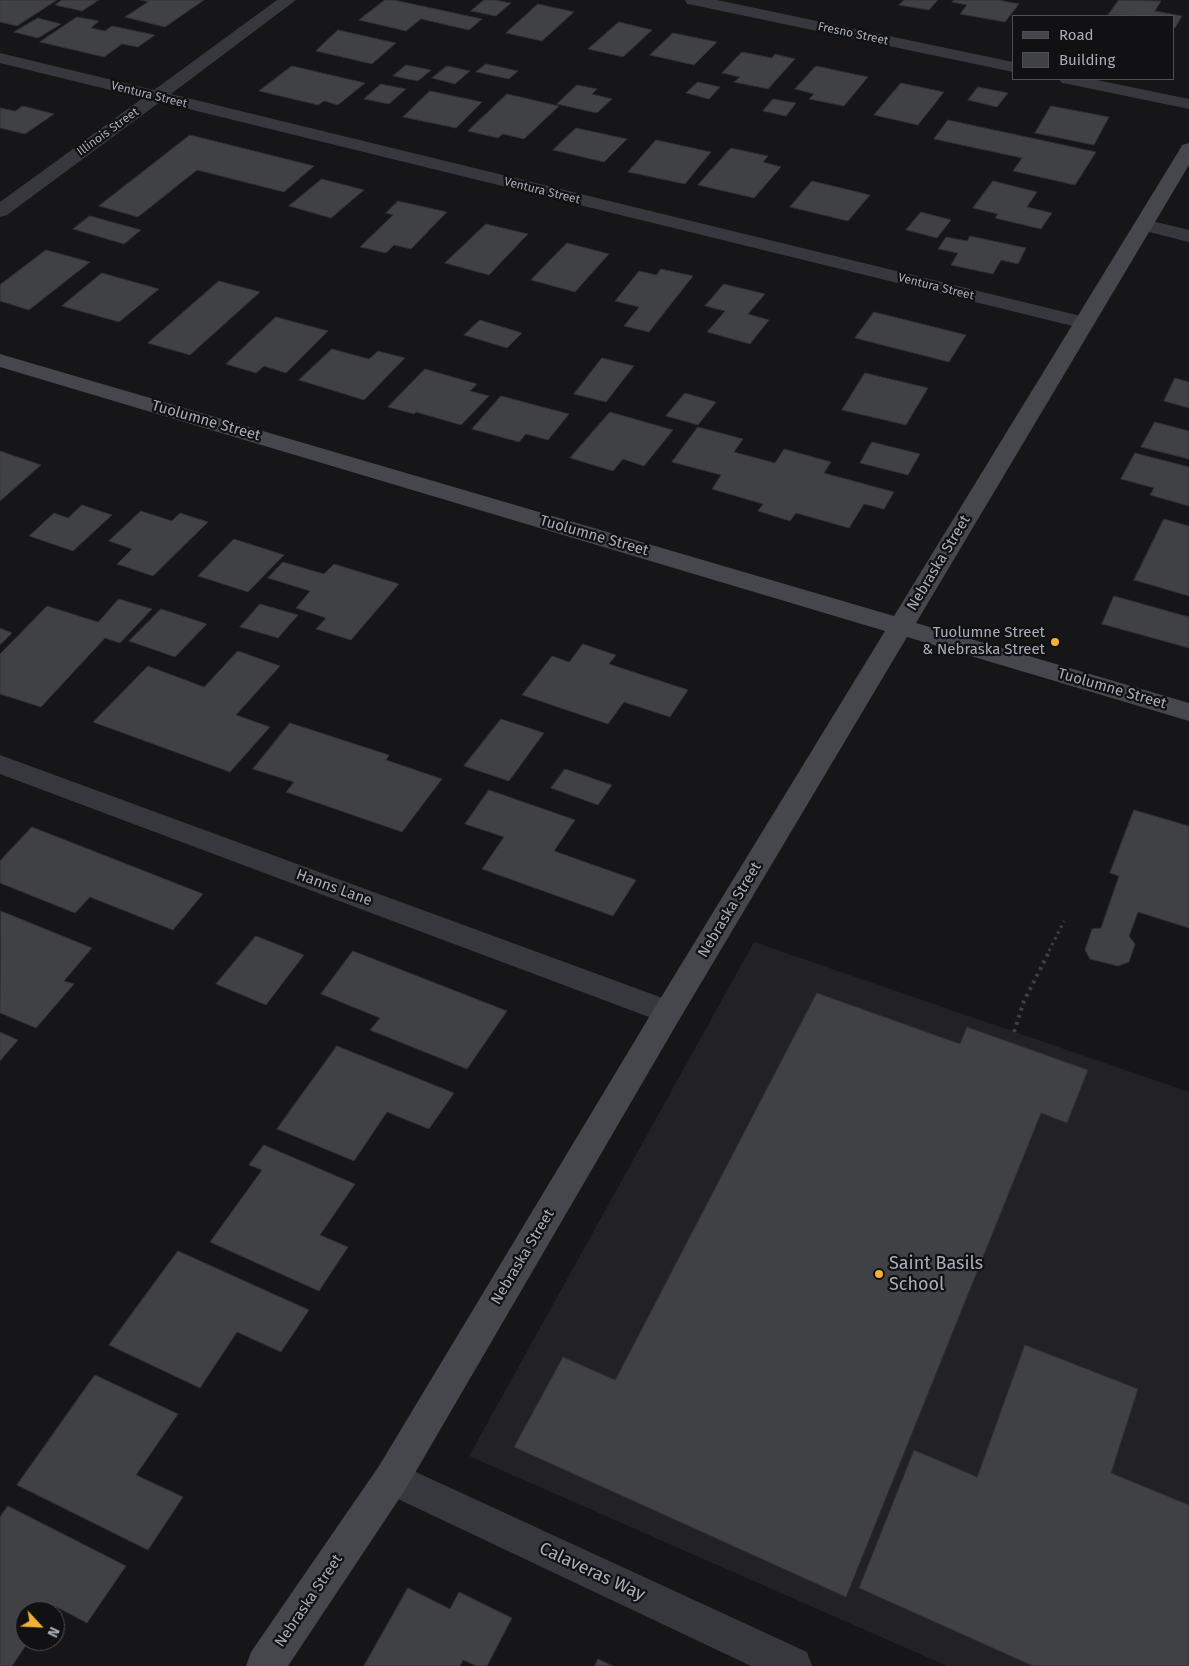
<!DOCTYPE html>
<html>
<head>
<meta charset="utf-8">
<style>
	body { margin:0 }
	#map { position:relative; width:1189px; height:1666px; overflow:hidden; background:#161618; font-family:"Fira Sans",sans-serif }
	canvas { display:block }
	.legend { position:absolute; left:1012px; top:15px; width:162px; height:65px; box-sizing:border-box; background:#111113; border:1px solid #4d4f55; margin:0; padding:6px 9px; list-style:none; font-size:15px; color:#a8adb8 }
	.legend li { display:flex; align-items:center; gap:10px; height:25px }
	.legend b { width:25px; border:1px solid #4d4f55 }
	.north { position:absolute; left:15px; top:1601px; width:50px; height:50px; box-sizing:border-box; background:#111113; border:1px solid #4d4f55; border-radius:50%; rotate:115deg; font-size:14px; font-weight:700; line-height:20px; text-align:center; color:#a8adb8 }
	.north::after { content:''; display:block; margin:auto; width:18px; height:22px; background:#f2b134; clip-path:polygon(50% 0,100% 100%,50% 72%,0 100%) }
</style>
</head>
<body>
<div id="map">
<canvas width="1189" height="1666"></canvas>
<ul class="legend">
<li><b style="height:6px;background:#45474d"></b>Road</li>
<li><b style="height:14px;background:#404145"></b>Building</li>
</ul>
<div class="north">N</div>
</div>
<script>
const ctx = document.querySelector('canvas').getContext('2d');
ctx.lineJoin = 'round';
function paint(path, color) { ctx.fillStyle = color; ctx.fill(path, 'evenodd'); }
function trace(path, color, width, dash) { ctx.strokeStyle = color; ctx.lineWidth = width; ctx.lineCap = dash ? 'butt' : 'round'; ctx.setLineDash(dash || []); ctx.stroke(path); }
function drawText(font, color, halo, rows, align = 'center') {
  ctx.font = font + ' "Fira Sans",sans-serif'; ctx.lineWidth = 4.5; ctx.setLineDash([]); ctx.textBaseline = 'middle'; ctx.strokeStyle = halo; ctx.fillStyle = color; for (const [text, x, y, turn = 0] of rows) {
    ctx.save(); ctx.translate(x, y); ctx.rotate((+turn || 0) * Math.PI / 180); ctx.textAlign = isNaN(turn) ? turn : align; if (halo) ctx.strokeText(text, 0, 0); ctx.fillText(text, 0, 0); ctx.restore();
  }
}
paint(new Path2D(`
	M754 942 1189 1092V1666H947L469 1456Z`), '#222225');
const building = new Path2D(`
	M0 0H57L17 26 0 22Z
	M62 0H99L82 11 55 5Z
	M141 0H204L165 27 125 17 148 2Z
	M385 0H394L482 19 469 30 421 19 406 31 359 20Z
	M484 0H495L511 3 496 16 471 11Z
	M904 0H938L929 10 899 5Z
	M954 0H998L1019 4 1005 22 960 14 967 5 952 2Z
	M1119 0 1161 1 1155 11 1182 16 1175 28 1173 27V16L1108 15Z
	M538 4 574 12 542 41 506 33Z
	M77 17 99 21 91 28 105 31 112 26 155 35 138 47 122 44 104 57 40 42Z
	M38 18 61 24 38 38 14 32Z
	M619 22 652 30 623 57 588 49Z
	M338 30 396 43 372 64 316 51Z
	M673 33 717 42 694 65 650 55Z
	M742 52 772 58 775 54 795 59 768 89 734 82 740 77 722 73Z
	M486 64 518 71 509 79 476 72Z
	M406 65 431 70 418 81 393 76Z
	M292 66 365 83 338 105 324 101 318 105 259 91Z
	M447 66 470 71 455 84 432 78Z
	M816 66 868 77 844 106 809 99 814 94 795 89Z
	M698 82 720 87 709 99 686 93Z
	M901 83 944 92 918 125 874 115Z
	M381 84 406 89 389 104 364 99Z
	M577 85 597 89 592 94 612 99 597 113 557 104Z
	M978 87 1008 93 997 107 968 100Z
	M430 91 482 102 456 128 403 117Z
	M507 94 559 106 524 139 503 134 498 138 468 131Z
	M773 99 796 103 786 116 763 111Z
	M23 106 54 114 25 134 0 128V108L15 111Z
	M1051 106 1109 117 1094 145 1035 133Z
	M948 120 1096 152 1075 185 1013 171 1022 158 934 139Z
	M576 128 627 139 604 162 553 150Z
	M190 135 314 166 284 192 197 170 138 217 99 206Z
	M656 140 711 152 685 184 628 172Z
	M731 148 768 156 763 162 781 167 754 198 698 185Z
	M322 179 364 190 331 218 289 206Z
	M812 181 870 195 848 221 790 207Z
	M993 181 1037 192 1027 207 1052 213 1041 229 995 218 998 214 973 208Z
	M398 201 447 212 411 249 394 245 386 253 360 247 393 215 386 213Z
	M921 212 951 220 937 238 906 230Z
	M90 216 141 230 124 244 73 229Z
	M486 224 528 234 489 275 445 263Z
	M970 236 1026 248 1018 264 1001 260 993 274 951 265 958 253 938 249 946 237 967 241Z
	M567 243 609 254 575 292 531 280Z
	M46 250 90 262 29 310 0 301V285Z
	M661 269 693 276 649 332 624 326 639 307 615 301 639 271 656 275Z
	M102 273 159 289 119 322 62 306Z
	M219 281 260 292 190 355 148 343Z
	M724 284 765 294 748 314 769 320 750 344 707 332 725 311 705 306Z
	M874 312 966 335 949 362 855 338Z
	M276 317 328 331 286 373 264 366 256 373 226 364Z
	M480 320 522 333 507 348 464 335Z
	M332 349 369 359 378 351 405 358 364 400 299 380Z
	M602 358 634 366 606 402 574 394Z
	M425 369 477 384 470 391 489 396 461 425 416 412 414 414 388 407Z
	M865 373 928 388 906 425 842 410Z
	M1175 378 1189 382V408L1164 401Z
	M685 393 716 402 698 425 666 416Z
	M501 396 569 414 548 440 526 434 519 442 472 429Z
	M610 412 673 430 644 466 623 459 613 471 570 458Z
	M1155 422 1189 431V459L1141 447Z
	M698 427 743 439 734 452 775 463 784 449 831 462 824 473 894 492 884 509 864 504 849 528 796 513 790 521 758 511 763 504 712 489 721 475 672 462Z
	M872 442 920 454 908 475 860 463Z
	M0 451 41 465 0 501Z
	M1135 453 1189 467V506L1150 495 1154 488 1121 479Z
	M82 505 112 515 73 551 29 536 54 513 68 518Z
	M141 511 172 521 180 513 208 522 153 576 117 564 132 549 109 541Z
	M1164 519 1189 526V596L1134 580Z
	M234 539 284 555 248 592 198 576Z
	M283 562 324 574 334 564 399 584 351 640 316 629 326 618 296 608 310 591 268 578Z
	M1114 596 1189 617V648L1102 624Z
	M119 599 152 609 120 643 105 638 41 707 0 694V654L47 606 98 622Z
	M260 604 298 615 278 638 240 627Z
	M161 609 207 624 175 657 129 641Z
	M0 628 12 633 0 645Z
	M583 644 616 655 609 664 688 690 670 717 624 702 608 724 522 695 552 656 569 662Z
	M238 651 280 666 236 715 270 727 230 772 93 722 148 666 204 687Z
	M501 719 544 733 509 781 464 766Z
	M290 723 389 755 386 760 442 779 402 832 286 792 294 782 253 769Z
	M565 769 612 785 598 805 551 788Z
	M489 790 575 820 554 851 636 880 613 916 482 869 504 837 465 824Z
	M1134 810 1189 826V928L1138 912 1129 936 1135 944 1129 962 1118 966 1090 959 1085 950 1092 929 1101 928 1119 876 1110 873Z
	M32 827 203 894 173 930 90 897 75 913 0 883V861Z
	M1 911 92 948 64 981 74 984 36 1028 0 1013Z
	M256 936 304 955 266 1005 216 984Z
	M353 951 507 1011 467 1069 370 1030 380 1018 321 994Z
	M817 993 960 1044 967 1027 1088 1070 1067 1123 1041 1113 846 1597 514 1447 563 1357 615 1380Z
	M0 1032 18 1040 0 1061Z
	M337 1046 454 1093 429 1129 387 1112 354 1161 277 1129Z
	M264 1145 355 1184 320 1235 348 1247 319 1291 210 1242 262 1170 249 1165Z
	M178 1251 309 1310 281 1352 237 1332 200 1388 109 1345Z
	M1025 1345 1138 1389 1111 1473 1189 1505V1666H1033L859 1588 914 1450 977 1477Z
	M95 1375 178 1414 136 1475 183 1497 148 1550 17 1485Z
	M8 1506 126 1566 87 1623 53 1605 49 1611H25V1641H29L12 1666H0V1517Z
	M408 1588 450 1609 459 1592 512 1618 487 1666H476L463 1660 460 1666H364Z
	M598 1659 613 1666H595Z`);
paint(building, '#404145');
trace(building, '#303034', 1);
trace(new Path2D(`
	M1049 951 1064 921`), '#3d3f44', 3, [2.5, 4]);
trace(new Path2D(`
	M1014 1032 1024 1001 1050 950`), '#3d3f44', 4, [3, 4.5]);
paint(new Path2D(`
	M277 0H296L171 94 1085 317 1092 319 1095 323 1092 327 1085 329 160 102 7 215 0 217V202L143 98 0 63V53L154 90Z
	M685 0H717L1013 62V72L693 5 687 4Z
	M1059 79H1092L1189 99V109L1068 84 1062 83Z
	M1144 219 1189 230V242L1137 229 1134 225 1137 221Z
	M0 755 679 1004 683 1012 679 1020 668 1024 657 1020 0 774Z
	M392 1461 807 1652 812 1666H751L379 1490 374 1478 379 1466Z`), '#37383d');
paint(new Path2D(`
	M1189 143V165L916 623 1189 703V721L907 637 679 1020 405 1490 288 1666H246L251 1652 379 1466 657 1004 885 631 0 367V354L894 616 1180 149 1182 145Z`), '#45474d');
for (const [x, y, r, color] of [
	[1055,642,5,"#f2b134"],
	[879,1274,5,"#f2b134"]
]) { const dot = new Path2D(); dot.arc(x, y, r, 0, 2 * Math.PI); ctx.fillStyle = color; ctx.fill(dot); trace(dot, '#111113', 2); }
drawText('12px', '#a8adb8', '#111113', [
	["Fresno Street",853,34,12],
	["Ventura Street",149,95,14],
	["Illinois Street",108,132,-36],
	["Ventura Street",542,191,14],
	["Ventura Street",936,287,14]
]);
drawText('15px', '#a8adb8', '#111113', [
	["Tuolumne Street",206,421,16],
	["Tuolumne Street",594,536,16],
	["Nebraska Street",939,563,-59],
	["Tuolumne Street",1112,689,16],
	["Hanns Lane",334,888,20],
	["Nebraska Street",730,910,-59],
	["Nebraska Street",523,1257,-59],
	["Nebraska Street",309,1601,-56]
]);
drawText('15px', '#a8adb8', '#111113', [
	["Tuolumne Street",1045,633],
	["& Nebraska Street",1045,650]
], 'right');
drawText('18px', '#a8adb8', '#111113', [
	["Saint Basils",889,1264],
	["School",889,1285]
], 'left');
drawText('18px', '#a8adb8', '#111113', [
	["Calaveras Way",592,1572,25]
]);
</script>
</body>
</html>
